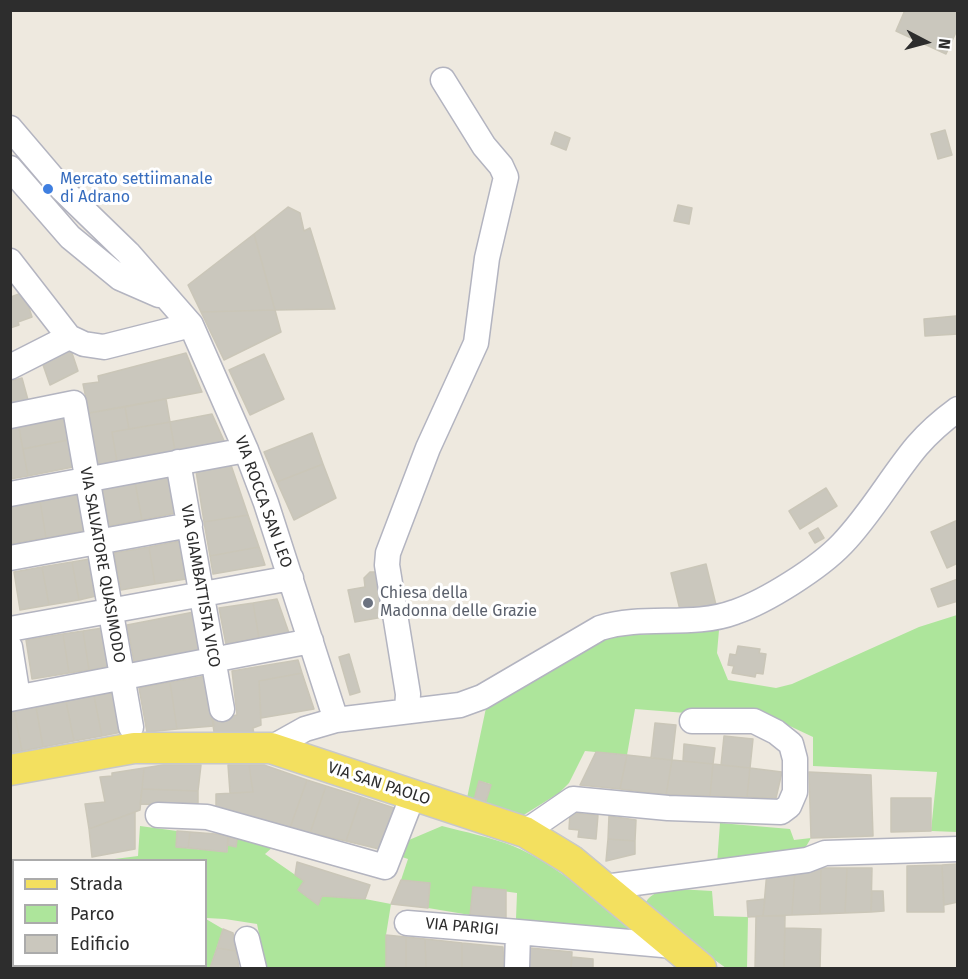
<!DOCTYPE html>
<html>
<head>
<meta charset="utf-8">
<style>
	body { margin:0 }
	#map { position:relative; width:968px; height:979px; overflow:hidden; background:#eee9df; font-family:"Fira Sans",sans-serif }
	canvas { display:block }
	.frame { position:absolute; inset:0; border:12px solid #2d2d2d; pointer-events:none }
	.legend { position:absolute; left:12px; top:859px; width:195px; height:108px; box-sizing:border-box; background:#fff; border:2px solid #ababab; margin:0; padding:8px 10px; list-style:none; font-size:18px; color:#2d2d2d }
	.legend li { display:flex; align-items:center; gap:12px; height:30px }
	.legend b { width:30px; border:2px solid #ababab }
	.north { position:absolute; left:896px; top:12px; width:60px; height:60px; -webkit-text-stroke:4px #fff; paint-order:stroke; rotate:96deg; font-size:16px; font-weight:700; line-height:24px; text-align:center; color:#2d2d2d }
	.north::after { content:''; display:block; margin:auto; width:21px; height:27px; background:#2d2d2d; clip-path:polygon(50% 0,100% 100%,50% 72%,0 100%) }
</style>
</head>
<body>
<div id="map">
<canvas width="968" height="979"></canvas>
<div class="frame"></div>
<ul class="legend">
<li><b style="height:8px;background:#f3e05f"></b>Strada</li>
<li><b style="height:16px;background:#ade59b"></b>Parco</li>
<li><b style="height:16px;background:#cac7bd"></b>Edificio</li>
</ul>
<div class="north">N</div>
</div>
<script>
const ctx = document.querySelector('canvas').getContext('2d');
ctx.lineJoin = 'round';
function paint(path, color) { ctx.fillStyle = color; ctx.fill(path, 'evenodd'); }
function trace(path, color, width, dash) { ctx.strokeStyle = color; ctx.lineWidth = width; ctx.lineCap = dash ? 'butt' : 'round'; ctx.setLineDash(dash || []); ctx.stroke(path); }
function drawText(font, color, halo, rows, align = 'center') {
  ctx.font = font + ' "Fira Sans",sans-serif'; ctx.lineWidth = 6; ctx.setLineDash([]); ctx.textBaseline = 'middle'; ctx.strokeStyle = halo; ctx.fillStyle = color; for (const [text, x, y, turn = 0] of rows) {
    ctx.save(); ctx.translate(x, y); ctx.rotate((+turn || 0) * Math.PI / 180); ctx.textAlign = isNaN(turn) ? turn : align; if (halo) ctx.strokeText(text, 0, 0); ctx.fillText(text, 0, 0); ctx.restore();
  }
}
paint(new Path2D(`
	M957 615V832L931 831 937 772 813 766V737L760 712 686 713 635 709 627 755 585 751 569 783 559 793 522 816 485 804 490 784 479 781 474 800 467 798 486 708 595 643 617 636 719 630 717 653 728 680 776 688 792 684 919 627Z
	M720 823 790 829 794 840 811 838 801 855 717 864Z
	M140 826 177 831 176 847 227 852 228 845 236 846 238 833 275 845 265 854 304 881 298 890 317 904 322 896 365 899 391 904 386 935V968H266L257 924 225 919 206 918V860H107L138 856Z
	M442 826C465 832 490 837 513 846 556 864 593 898 630 927L629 932 516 919 517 893 473 887 470 915 428 908 430 883 401 880 408 859 402 857 409 840Z
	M13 876 14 966H206V919L223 929 210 968H11L10 877Z
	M677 889 712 891 714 916 748 917 747 968H726L695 946 645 904C651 891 664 891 677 889Z`), '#ade59b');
const building = new Path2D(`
	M905 10H951L958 13V28L946 54 896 31Z
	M945 130 952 155 938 159 931 134Z
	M555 132 570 138 566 150 551 144Z
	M678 205 692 208 689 224 674 221Z
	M288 207 300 213 304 231 310 228 335 309 275 310 254 234Z
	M254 234 275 310 201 312 188 285Z
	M24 292 32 317 18 322 19 325 10 328 11 297Z
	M275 310 281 332 224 360 201 312Z
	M956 316 958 334 925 336 924 319Z
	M71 350 78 371 50 385 42 362Z
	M186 353 202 392 89 413 83 384 99 382 98 376Z
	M264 354 284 399 250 415 229 370Z
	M22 378 28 400 10 408V381Z
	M166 399 170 422 129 429 125 407Z
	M125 407 129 429 112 432 117 462 97 465 89 413Z
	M63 414 68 440 23 449 18 423Z
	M212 414 225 443 175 451 170 422Z
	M170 422 175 451 117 462 112 432Z
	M18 423 28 476 10 479V424Z
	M312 433 323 464 277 482 264 452Z
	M68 440 73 467 28 476 23 449Z
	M323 464 336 498 294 520 277 482Z
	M231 465 248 515 204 522 196 471Z
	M169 476 176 513 142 520 135 482Z
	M135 482 142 520 109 526 102 488Z
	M826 488 837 506 800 529 789 511Z
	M78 494 84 531 46 538 40 500Z
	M40 500 46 538 10 544V505Z
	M248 515 259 547 210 556 204 522Z
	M958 520V563L947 568 931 532Z
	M818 528 824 538 815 543 809 533Z
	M179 541 186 579 155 584 149 547Z
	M149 547 155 584 121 590 114 553Z
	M259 547 265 565 213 574 210 556Z
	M90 559 96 596 79 600 72 562Z
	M72 562 79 600 49 605 42 567Z
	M706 564 716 605 681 614 671 573Z
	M42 567 49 605 20 610 14 572Z
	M370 572H375L379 576 389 616 355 622 348 590 365 587 364 578Z
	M958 579V601L938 607 931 589Z
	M277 599 289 633 259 638 253 603Z
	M253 603 259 638 226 644 219 608Z
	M194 612 200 650 134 662 127 625Z
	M103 628 109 667 89 670 83 631Z
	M83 631 89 670 69 673 63 634Z
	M63 634 69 673 32 679 26 640Z
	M738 646 760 649 759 653 766 654 763 674 756 673 755 677 732 673 734 666 728 665 730 654 736 655Z
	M349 654 360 692 350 695 339 657Z
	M298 660 302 673 259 681 261 725 253 728 254 735 215 739 212 718 237 715 232 671Z
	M302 673 314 709 261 718 259 681Z
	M206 676 214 726 177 729 170 682Z
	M170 682 177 729 147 732 139 688Z
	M115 692 122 732 102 736 94 696Z
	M94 696 102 736 74 741 66 701Z
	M66 701 74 741 43 747 36 707Z
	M36 707 43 747 22 751 14 711Z
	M14 711 22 751 10 753V712Z
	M655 723 676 725 672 760 651 758Z
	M724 736 753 739 750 768 721 765Z
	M684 744 715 748 713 764 683 761Z
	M596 752 627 755 620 789 580 785Z
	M627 755 672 760 666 795 620 789Z
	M672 760 713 764 710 796 666 795Z
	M713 764 750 768 747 797 710 796Z
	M163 765H201L198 791 142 789 144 768Z
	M228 765H249L253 792 230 793Z
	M249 765H264L307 780 290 828 216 810V794L253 792Z
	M144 768 140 810 89 829 85 804 105 802 100 777 112 776V773Z
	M750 768 782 772 776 798 747 797Z
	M809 772 871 775 873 836 811 838Z
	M307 780 326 786 310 833 290 828Z
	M479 781 491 785 485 804 474 800Z
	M326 786 361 797 346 841 310 833Z
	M142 789 198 791V806L140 804Z
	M361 797 394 808 379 849 346 841Z
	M891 798H931V831L891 832Z
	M135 812V849L92 857 89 829Z
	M570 813 598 815 596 839 578 837 579 830 569 829Z
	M609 816 636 820 635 841 608 839Z
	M177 831 190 832 188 848 176 847Z
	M190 832 228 835 227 852 188 848Z
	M229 832 238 833 236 847 228 845Z
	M608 839 635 841V854L606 861Z
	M297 862 370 885 365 899 322 896 318 905 298 890 304 881 295 875Z
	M958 864V902L944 905 942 865Z
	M942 865 944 912H907V866Z
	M795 868H821L820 914 792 915Z
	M795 868 792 915 763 916 767 871Z
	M821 868H847L845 913 820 914Z
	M847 868H872L871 912 845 913Z
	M401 880 430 883 428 908 391 904Z
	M473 887 506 890V918L470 915Z
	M872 891H883L884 911 871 912Z
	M765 899 763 916 748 917 747 901Z
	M756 916H785L784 968H755Z
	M10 920H14V938L10 939Z
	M785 928 821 929 820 968H784Z
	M223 929 233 933 236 951 217 948Z
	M386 935 406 937V968L386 967Z
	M406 937 425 939 426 968H406Z
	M425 939 462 943V968H426Z
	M462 943 503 947 504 968H462Z
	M217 948 236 951 239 968H210Z
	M530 948 572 952 571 968H529Z
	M572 957 593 959V968H571Z`);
paint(building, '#cac7bd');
trace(building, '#cac6b8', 1.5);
const minor = new Path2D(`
	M10 128 62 189 128 253 191 325 246 450 266 503 336 720
	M10 168 70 237 120 278 159 295
	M10 261 69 337 84 344 104 347 191 325
	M10 367 69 337
	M10 416 74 403 131 727
	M178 462 222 709
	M10 494 246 450
	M10 558 190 525
	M10 629 291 578
	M10 647 18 697
	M10 699 311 641
	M407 711 408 694 387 565 388 553 428 448 476 343 487 258 506 177 501 166 484 146 443 80
	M271 748 305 729 336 720 460 705 482 697 600 628C644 614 692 628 735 612 767 601 819 568 842 544 871 514 891 477 917 446 929 432 943 420 958 409
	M158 815 207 817 385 867 413 795
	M525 832 573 799 668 808 781 812 789 806 795 792V759L791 744 776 732 754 721H692
	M605 887 807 860 825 853 958 849
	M407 923 518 932 517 968
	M518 932 674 946
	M247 939 254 968`);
const major = new Path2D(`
	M10 770 134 748H271L525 832 571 860 701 968`);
trace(minor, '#b3b4c0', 27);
trace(major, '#c8c8c8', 33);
trace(minor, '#fff', 24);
trace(major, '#f3e05f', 30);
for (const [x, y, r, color] of [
	[48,189,6,"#3f7fe0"],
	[368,603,6,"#6b7280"]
]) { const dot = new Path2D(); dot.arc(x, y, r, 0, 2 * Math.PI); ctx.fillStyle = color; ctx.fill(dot); trace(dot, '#fff', 2); }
drawText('16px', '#366cbe', '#fff', [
	["Mercato settiimanale",60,180],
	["di Adrano",60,198]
], 'left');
drawText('16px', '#2d2d2d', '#fff', [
	["VIA ROCCA SAN LEO",263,502,70],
	["VIA SALVATORE QUASIMODO",102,565,80],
	["VIA GIAMBATTISTA VICO",200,586,80],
	["VIA SAN PAOLO",379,784,18],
	["VIA PARIGI",462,927,5]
]);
drawText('16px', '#5b616d', '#fff', [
	["Chiesa della",380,594],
	["Madonna delle Grazie",380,612]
], 'left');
</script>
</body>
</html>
